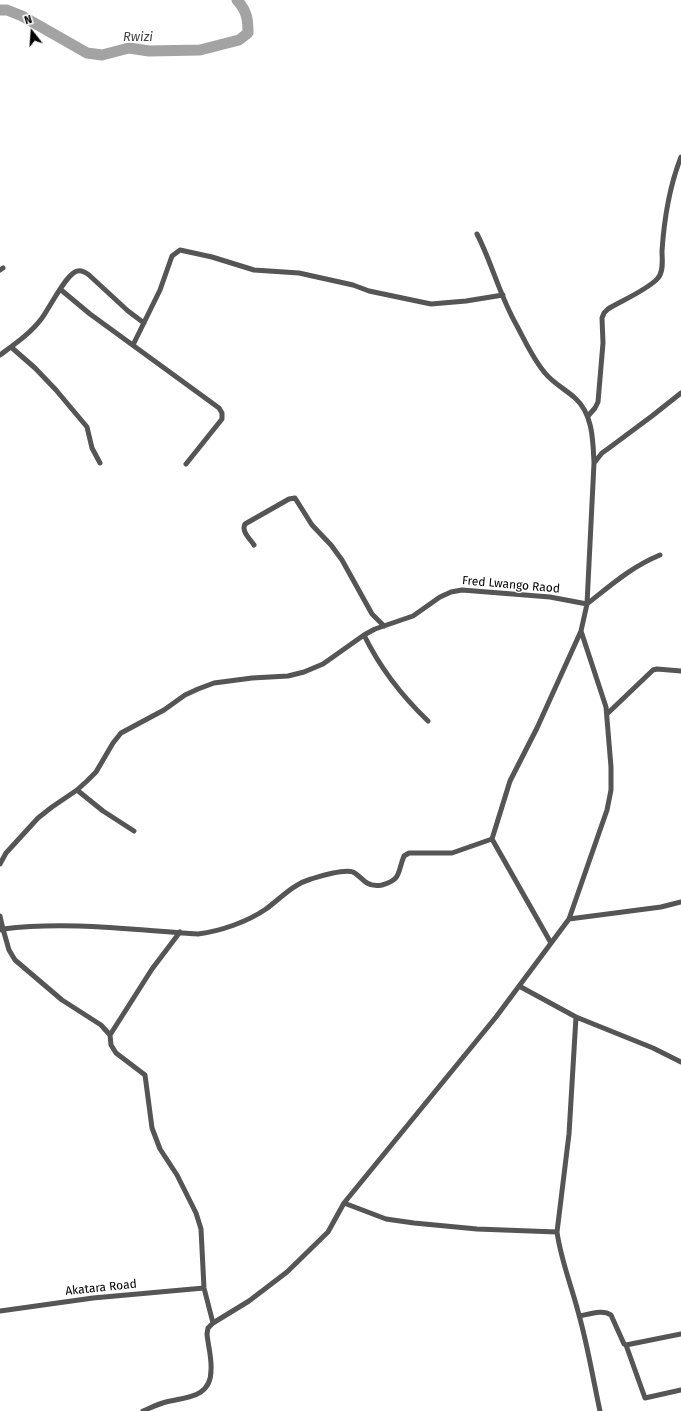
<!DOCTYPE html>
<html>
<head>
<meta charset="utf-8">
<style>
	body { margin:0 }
	#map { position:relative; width:681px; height:1411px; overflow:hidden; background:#fff; font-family:"Fira Sans",sans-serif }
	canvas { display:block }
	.north { position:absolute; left:12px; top:12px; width:40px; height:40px; -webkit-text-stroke:3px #fff; paint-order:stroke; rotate:343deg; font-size:11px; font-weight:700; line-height:16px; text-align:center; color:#000 }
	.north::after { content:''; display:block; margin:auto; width:14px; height:18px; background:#000; clip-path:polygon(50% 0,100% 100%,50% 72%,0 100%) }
</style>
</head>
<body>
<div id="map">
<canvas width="681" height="1411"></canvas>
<div class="north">N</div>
</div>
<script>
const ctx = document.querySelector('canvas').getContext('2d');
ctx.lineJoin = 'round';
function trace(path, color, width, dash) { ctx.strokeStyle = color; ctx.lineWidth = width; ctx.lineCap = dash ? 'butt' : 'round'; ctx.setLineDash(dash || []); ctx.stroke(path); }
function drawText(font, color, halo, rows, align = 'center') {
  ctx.font = font + ' "Fira Sans",sans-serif'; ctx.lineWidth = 3; ctx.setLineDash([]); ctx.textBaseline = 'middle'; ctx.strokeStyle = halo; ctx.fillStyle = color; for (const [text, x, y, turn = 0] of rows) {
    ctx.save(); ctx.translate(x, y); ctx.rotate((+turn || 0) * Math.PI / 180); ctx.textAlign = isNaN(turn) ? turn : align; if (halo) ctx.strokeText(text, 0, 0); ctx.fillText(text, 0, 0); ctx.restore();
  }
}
trace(new Path2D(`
	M0 10H7L22 16 87 53 102 55 129 48 149 51 200 50 239 40 248 33C248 19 247 11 237 0`), '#a3a3a3', 11);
trace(new Path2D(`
	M477 234C492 263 500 297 517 326 525 341 533 359 545 373 553 383 565 389 575 398 593 414 593 441 594 463
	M0 270 3 268
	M60 289 90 314 219 408 222 413V419L186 464
	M133 345 160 290 172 256 180 250 212 257 254 270 299 273 353 285 369 291 431 304 466 301 503 295
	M11 347 35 368 56 390 87 427 92 448 100 463
	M0 355C15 344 31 333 42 318 50 307 64 278 75 272 80 269 85 272 89 275L128 311 144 323
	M588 416 595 408 598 402 603 343 602 318 604 313 608 309C621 301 649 289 658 278 664 271 662 259 662 251 664 221 670 185 681 157
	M254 545C250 539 241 531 245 524L289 499 295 498 312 525 331 545 342 560 372 614 384 626
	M364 635C379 666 403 697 428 721
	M607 714 653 670 657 669 681 671
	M77 790 103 811 134 831
	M0 864 6 853 38 818 52 807 77 790 87 781 96 772 113 743 121 733 164 710 185 695 198 689 214 683 252 678 288 676 304 672 323 664 364 635 375 629 413 616 440 597 451 592 462 590 550 597 587 604C611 585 631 567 660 555
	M0 916 3 929 0 930
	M569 919 661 907 681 902
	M551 943 492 839 510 781 537 728 581 631
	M519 986 576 1017 653 1048 681 1062
	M110 1035 152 969 180 932
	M344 1203 386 1219 414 1223 477 1229 557 1232C561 1261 572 1287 579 1315 588 1347 593 1379 600 1411
	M557 1232 569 1134 576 1017
	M0 1311 93 1298 204 1288
	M580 1316C590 1314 603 1309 611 1315L624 1344 626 1345 645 1398 681 1390
	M213 1323 204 1288 201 1229 196 1213 177 1175 160 1149 152 1128 145 1075 116 1053 111 1045 110 1035 101 1025 62 1000 15 960 9 950 3 929C68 921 133 930 198 934 221 931 247 922 266 909 281 898 293 884 311 879 320 876 344 869 353 872 359 875 362 880 367 883 372 886 377 886 382 885 402 879 397 873 404 856L409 853H452L492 839
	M626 1345 681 1334
	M143 1411C150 1408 158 1404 166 1402 186 1397 211 1398 211 1370 212 1359 208 1345 207 1334L208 1328 213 1323 249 1301 287 1272 328 1232 344 1203 496 1017 569 919 607 810 611 790V767L606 707 581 631 587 604 594 463 602 453 609 448 652 416 681 393`), '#555', 5);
drawText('12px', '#000', '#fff', [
	["Fred Lwango Raod",511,585,5],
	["Akatara Road",101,1288,-6]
]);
drawText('italic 13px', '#444', '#fff', [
	["Rwizi",138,37]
]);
</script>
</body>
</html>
